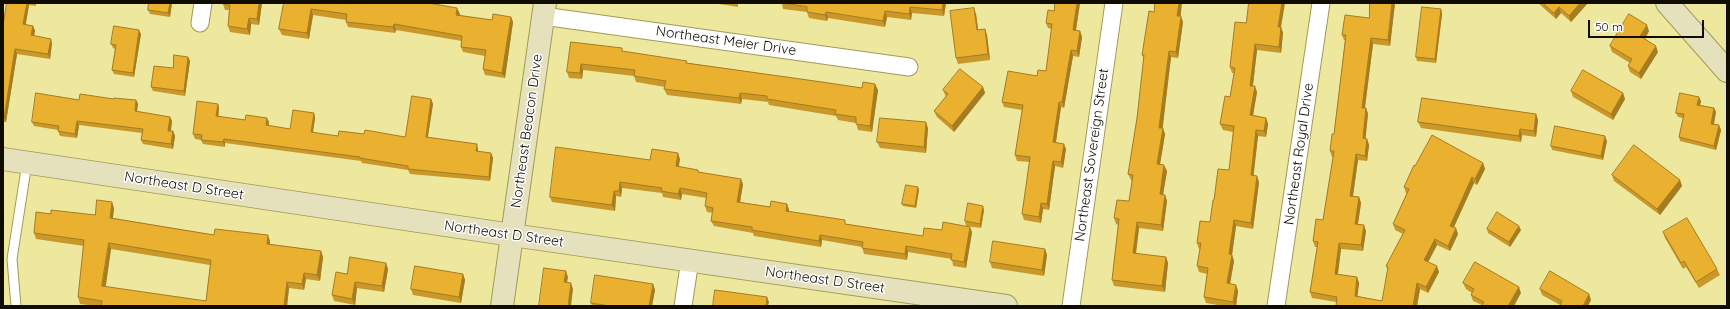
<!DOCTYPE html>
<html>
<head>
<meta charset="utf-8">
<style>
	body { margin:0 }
	#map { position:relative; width:1730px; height:309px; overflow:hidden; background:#eee79e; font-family:Quicksand,sans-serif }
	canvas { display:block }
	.frame { position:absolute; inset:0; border:4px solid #100d00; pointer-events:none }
	.scale { position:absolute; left:1588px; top:20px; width:116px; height:18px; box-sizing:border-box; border:2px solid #100d00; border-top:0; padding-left:5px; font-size:12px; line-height:14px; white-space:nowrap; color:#100d00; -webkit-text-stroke:3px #fff; paint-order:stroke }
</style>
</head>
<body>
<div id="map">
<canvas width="1730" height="309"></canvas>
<div class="frame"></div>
<div class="scale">50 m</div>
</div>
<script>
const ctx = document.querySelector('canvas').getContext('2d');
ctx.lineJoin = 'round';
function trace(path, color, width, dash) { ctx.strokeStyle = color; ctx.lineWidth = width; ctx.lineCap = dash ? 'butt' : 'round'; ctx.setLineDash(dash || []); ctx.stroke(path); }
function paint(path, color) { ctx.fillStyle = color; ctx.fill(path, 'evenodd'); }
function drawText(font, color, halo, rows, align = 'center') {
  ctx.font = font + ' Quicksand,sans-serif'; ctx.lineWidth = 3; ctx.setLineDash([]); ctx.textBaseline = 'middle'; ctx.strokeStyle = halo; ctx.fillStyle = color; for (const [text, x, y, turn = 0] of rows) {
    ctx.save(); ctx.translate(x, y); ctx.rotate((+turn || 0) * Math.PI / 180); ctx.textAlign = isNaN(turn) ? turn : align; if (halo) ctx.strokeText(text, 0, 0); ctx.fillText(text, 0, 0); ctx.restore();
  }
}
const lane = new Path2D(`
	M16 306 12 259 27 163`);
const street = new Path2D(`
	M543 16 909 67
	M200 23 203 3
	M683 306 690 260
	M1071 306 1114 3
	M1276 306 1321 3`);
const secondary = new Path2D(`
	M1667 3 1727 71
	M3 159 512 235 1006 306
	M502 306 545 3`);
trace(lane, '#a29b55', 11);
trace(street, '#a29b55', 19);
trace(secondary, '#a29b55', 24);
trace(lane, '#fff', 9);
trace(street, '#fff', 17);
trace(secondary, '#e5e1bd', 22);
paint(new Path2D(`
	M7 3H36V6L29 5 25 25 33 26 35 31 34 36 52 43 50 59 17 54 6 122H3V26Z
	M149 3H172L170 17 150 14 148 10Z
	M262 3 259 25 251 24 250 35 230 32 228 26 229 10H225L223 4Z
	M284 3 460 14 459 15 492 20 511 17 513 22 505 78 485 75 483 69 485 56 463 52 461 47 462 41 396 30 395 33 348 27 346 22V20L313 15 309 39 282 35 279 29Z
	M718 3H738V7L719 4Z
	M777 3H946L944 16 912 13 911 20 887 17 885 27 828 18 827 21 809 18 807 12 783 9 782 4Z
	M1055 3H1080L1076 30 1080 31 1082 37 1079 57 1073 56 1064 108 1061 107 1056 142 1066 149 1063 168 1055 166 1049 210 1043 209 1041 223 1024 220 1022 214 1030 162 1017 161 1015 155 1022 110 1004 107 1002 102 1037 76 1046 71 1052 29 1048 28 1046 23 1054 11Z
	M1370 3H1395L1390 46 1373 44 1365 108H1366L1368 114 1365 138 1367 139 1369 145 1367 161 1358 160 1353 196 1359 197 1361 203 1358 224 1366 231 1363 251 1341 249 1338 274 1357 277 1359 283 1357 296 1382 301 1388 271 1386 266 1403 234 1395 230 1393 224 1407 193H1406L1404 187 1415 166 1483 163 1485 169 1477 185 1474 183 1454 227 1458 234 1450 251 1437 245 1428 262 1439 272 1428 293 1420 289 1417 306 1336 302 1312 298 1310 292 1317 247H1315L1313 241 1323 220 1333 157H1332L1330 151 1334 134 1345 40H1344L1342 35 1369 18Z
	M1538 3H1588L1571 22 1561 13 1556 19Z
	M1441 9 1442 14 1436 63 1417 61 1416 57Z
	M1154 12 1180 16 1183 22 1178 58 1171 57 1162 128 1165 134 1160 164 1167 171 1163 195H1165L1167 201 1163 231 1139 228 1136 254 1166 257 1168 263 1165 292 1114 286 1112 280 1118 225 1116 224 1114 218 1129 201 1132 181 1131 180 1128 174 1137 118 1144 59 1142 55Z
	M976 14 978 30 985 29 987 35 990 60 958 64 956 58Z
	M1246 23 1281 27 1283 33 1281 53 1257 50 1253 86 1257 92 1253 115 1266 118 1268 124 1266 137 1258 136 1253 176 1259 182 1253 229 1236 226 1232 255 1234 261 1230 284 1236 285 1238 291 1236 306H1224L1206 303 1204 297 1207 274 1199 272 1197 266 1200 249H1199L1197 243 1210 222 1214 200 1229 170 1233 132 1223 130 1220 124 1230 97 1234 73H1232L1230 67Z
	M1649 31 1645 39 1658 52 1641 79 1630 72 1628 66 1630 63 1612 52 1610 46Z
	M141 34 134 77 114 74 112 70 115 49 113 48 111 44Z
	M571 42 688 63 862 88 875 84 878 90 872 132 858 130 856 123 838 120 836 116 769 105 768 102 742 99 741 104 667 95 664 89 665 87 636 82 634 76 583 70 582 79 569 78 567 72Z
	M188 57 190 61 185 96 153 91 151 87 173 68Z
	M983 87 985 93 954 132 937 117 934 111 946 97 943 90Z
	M1571 91 1623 93 1625 99 1613 120 1573 97Z
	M114 99 136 100 138 104 137 112 170 117 172 121 171 131H173L175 136 173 149 143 144 141 140 142 133 79 125 77 138 60 136 58 131V130L34 126 32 122 79 100Z
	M431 99 433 104 428 137 478 149V152L491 153 493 158 490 181 410 174 408 170 362 163 361 161 225 143V147L203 144 201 140 195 139 193 134 218 104 219 108 218 117 269 122 268 126 290 129 314 113 315 118 313 133 338 136 364 134 405 137Z
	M1701 101 1700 105 1714 108 1716 112 1714 124 1721 130 1716 150 1680 141 1679 137 1683 118 1678 117 1676 113Z
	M1536 114 1538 120 1536 137 1522 135 1521 142 1421 128 1418 122Z
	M928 128 926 153 880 148 877 142Z
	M1607 141 1603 160 1552 150 1551 146Z
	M680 159 678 166 743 184 740 202 770 207 787 204 789 210V211L847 224 923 236 942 230 972 232 966 268 953 266 952 259 908 252 907 260 864 254 862 247 822 240 821 247 754 236 753 233 714 226 711 221 713 213 707 212 705 206 706 198 682 194 681 200 663 197 662 193 622 188 621 197 616 196 615 211 552 202 550 197 650 160Z
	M1612 175 1680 180 1682 186 1660 215 1614 181Z
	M919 190 916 208 903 206 902 204Z
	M114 208 113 218 214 235 270 241V244L321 251 323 257 320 281 306 279 304 290 289 288 287 306H97L80 304 78 297 84 246 36 239 34 233 51 214 95 215ZM111 249 210 265 206 301 105 287Z
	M984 210 981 228 966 226 965 221Z
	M1487 229 1521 230 1510 247 1488 233Z
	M1663 232 1717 269 1720 275 1699 288 1686 267 1683 269 1665 238Z
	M1045 249 1047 255 1044 276 992 268 990 262Z
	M386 263 388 269 384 292 357 288 355 305 334 301 332 295 347 274Z
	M463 274 465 280 461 303 413 295 411 289Z
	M1463 283 1521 293 1482 305 1473 301 1471 295 1472 293 1466 289Z
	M653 284 655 290 652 306H592L591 303Z
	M1540 289 1589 294 1591 300 1560 305 1542 295Z`), '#c99829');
paint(new Path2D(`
	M27 3H28L29 5 25 29 23 24Z
	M170 3H172L170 17 168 13Z
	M259 3H262L259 25 257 19Z
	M943 3H946L944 16 942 10Z
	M1077 3H1080L1075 36 1073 30Z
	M1179 3H1182L1180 22 1177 16Z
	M1282 3H1285L1281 27 1283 33 1281 53 1279 47 1278 27Z
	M1392 3H1395L1390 46 1388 40Z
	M1580 3H1588L1571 22 1569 16Z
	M910 7 912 13 911 20 909 14Z
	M1559 7 1561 13 1556 19 1554 13Z
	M457 8 460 14 459 21 456 15Z
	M974 8 976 14 979 36 977 30Z
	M311 9 313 15 309 39 307 33Z
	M1441 9 1442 14 1436 63 1435 59Z
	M885 11 887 17 885 27 883 21Z
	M826 12 828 18 827 21 825 15Z
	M1181 16 1183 22 1178 58 1176 52Z
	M511 17 513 22 505 78 502 73Z
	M249 18 251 24 250 35 247 29Z
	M394 24 396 30 395 33 393 27Z
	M1647 25 1649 31 1643 42 1640 36Z
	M33 26 35 31 33 40 31 35Z
	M985 29 987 35 990 60 988 54Z
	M139 30 141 34 134 77 133 73Z
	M1080 31 1082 37 1079 57 1077 51Z
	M1371 38 1373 44 1364 114 1362 108Z
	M51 39 52 43 50 59 48 54Z
	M1255 44 1257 50 1252 92 1250 86Z
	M1656 46 1658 52 1641 79 1639 73Z
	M15 49 17 54 6 122 4 118Z
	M1071 50 1073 56 1064 108 1062 102Z
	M1169 51 1171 57 1162 134 1159 128Z
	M188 57 190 61 185 96 184 91Z
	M581 64 583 70 582 79 580 73Z
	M875 84 878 90 872 132 870 126Z
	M1255 86 1257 92 1252 121 1250 115Z
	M983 87 985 93 954 132 952 126Z
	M740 93 742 99 741 104 739 98Z
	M1623 93 1625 99 1613 120 1611 114Z
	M1699 97 1701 101 1699 109 1697 105Z
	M431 99 433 104 427 141 426 137Z
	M136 100 138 104 136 116 135 111Z
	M1059 102 1061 107 1055 148 1053 142Z
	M218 104 219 108 218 121 216 116Z
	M1366 108 1368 114 1365 144 1363 138Z
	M1714 108 1716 112 1713 128 1711 124Z
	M314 113 315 118 312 137 311 132Z
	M1536 114 1538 120 1536 137 1534 131Z
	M170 117 172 121 170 135 168 131Z
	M267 118 269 122 268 130 266 125Z
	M1266 118 1268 124 1266 137 1264 131Z
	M77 121 79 125 77 138 75 134Z
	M926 122 928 128 926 153 924 147Z
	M1719 125 1721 130 1716 150 1714 146Z
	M1163 128 1165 134 1159 170 1157 164Z
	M1520 129 1522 135 1521 142 1519 136Z
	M1256 130 1258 136 1253 181 1251 175Z
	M173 131 175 136 173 149 171 144Z
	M1605 136 1607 141 1603 160 1601 156Z
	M224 139 225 143V147L223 142Z
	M1367 139 1369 145 1367 161 1365 156Z
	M477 144 478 149V156L476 151Z
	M1064 144 1066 149 1063 168 1061 162Z
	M491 153 493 158 490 181 489 177Z
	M678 153 680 159 678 172 676 166Z
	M1356 154 1358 160 1352 202 1350 196Z
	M1053 161 1055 166 1049 210 1047 204Z
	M1483 163 1485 169 1477 185 1475 179Z
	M1164 165 1167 171 1162 200 1160 194Z
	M1257 176 1259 182 1253 229 1251 223Z
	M1472 177 1474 183 1452 231 1450 226Z
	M741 179 743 184 739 208 737 202Z
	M1680 180 1682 186 1660 215 1657 209Z
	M620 182 622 188 621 197 619 191Z
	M918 187 919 190 916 208 915 206Z
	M680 188 682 194 681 200 678 194Z
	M614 191 616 196 615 211 612 205Z
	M1165 195 1167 201 1163 231 1161 225Z
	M1359 197 1361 203 1357 230 1355 224Z
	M112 202 114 208 112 224 110 218Z
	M1041 203 1043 209 1041 223 1039 217Z
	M787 204 789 210 788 217 786 211Z
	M983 206 984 210 981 228 980 224Z
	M1234 220 1236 226 1232 255 1234 261 1229 289 1227 283 1229 254Z
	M1137 222 1139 228 1135 259 1133 253Z
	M1364 225 1366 231 1363 251 1361 245Z
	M1519 226 1521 230 1510 247 1509 242Z
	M970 227 972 232 966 268 964 262Z
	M1456 228 1458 234 1450 251 1448 246Z
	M268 235 270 241 269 250 267 244Z
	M820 235 822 240 821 247 819 241Z
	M1435 239 1437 245 1426 266 1424 260Z
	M109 243 111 249 105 292 102 286Z
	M1339 243 1341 249 1337 280 1335 274Z
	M906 246 908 252 907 260 905 254Z
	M1045 249 1047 255 1044 276 1042 270Z
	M321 251 323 257 320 281 317 275Z
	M1166 257 1168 263 1165 292 1162 286Z
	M386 263 388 269 384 292 382 286Z
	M1437 266 1439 272 1428 293 1426 287Z
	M566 271 568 277 566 288 564 282Z
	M304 273 306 279 304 290 302 284Z
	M463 274 465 280 461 303 459 297Z
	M1357 277 1359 283 1357 301 1355 296Z
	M287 282 289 288 287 306H284Z
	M355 282 357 288 355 305 352 299Z
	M571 283 573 289 571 306H568Z
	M1417 283 1420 289 1417 306H1413Z
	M653 284 655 290 652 306H649Z
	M1236 285 1238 291 1236 306H1235L1233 302Z
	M1519 287 1521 293 1514 306H1508Z
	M1589 294 1591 300 1588 306H1583Z
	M767 297 769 302 768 306H766Z`), '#a47c22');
const building = new Path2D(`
	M7 3H27L23 24 33 26 31 35 51 39 48 54 15 49 4 118 3 117V26Z
	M149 3H170L168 13 148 10Z
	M223 3H259L257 19 249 18 247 29 228 26 230 5 223 4Z
	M284 3H428L457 8 456 15 492 20 493 14 511 17 502 73 483 69 486 50 461 47 462 36 394 24 393 27 346 22 347 14 311 9 307 33 279 29Z
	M783 3H943L942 10 910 7 909 14 885 11 883 21 826 12 825 15 807 12V7Z
	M1055 3H1077L1073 30 1080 31 1077 51 1071 50 1062 102H1059L1053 142 1064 144 1061 162 1053 161 1047 204 1041 203 1039 217 1022 214 1030 157 1015 155 1023 105 1002 102 1008 71 1037 76 1038 70 1046 71 1052 24 1046 23 1048 10 1054 11Z
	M1155 3H1179L1177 16H1181L1176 52 1169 51 1159 128H1163L1157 164 1164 165 1160 194 1165 195 1161 225 1137 222 1133 253 1166 257 1162 286 1112 280 1119 219 1114 218 1117 200 1129 201 1133 175 1128 174 1137 118 1144 55H1142L1149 11 1154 12Z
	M1249 3H1282L1278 27H1281L1279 47 1255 44 1250 86H1255L1250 115 1266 118 1264 131 1256 130 1251 175 1257 176 1251 223 1234 220 1229 254 1232 255 1227 283 1236 285 1233 302 1204 297 1208 268 1197 266 1201 243H1197L1200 221 1210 222 1213 200H1214L1218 169 1229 170 1234 126 1220 124 1225 96 1230 97 1235 68 1230 67 1235 22 1246 23Z
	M1370 3H1392L1388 40 1371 38 1362 108H1366L1363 138 1367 139 1365 156 1356 154 1350 196 1359 197 1355 224 1364 225 1361 245 1339 243 1335 274 1357 277 1355 296 1382 301 1388 267 1386 266 1405 230 1393 224 1409 189 1404 187 1414 165 1415 166 1432 135 1483 163 1475 179 1472 177 1450 226 1456 228 1448 246 1435 239 1424 260 1437 266 1426 287 1417 283 1413 306H1336L1337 297 1310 292 1318 242 1313 241 1316 219 1323 220 1334 151H1330L1332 134H1334L1346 35H1342L1345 15 1369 18Z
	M1543 3H1580L1569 16 1559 7 1554 13Z
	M1422 7 1441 9 1435 59 1416 57Z
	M974 8 977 30 985 29 988 54 956 58 950 11Z
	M1629 14 1647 25 1640 36 1656 46 1639 73 1628 66 1632 59 1610 46Z
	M114 26 139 30 133 73 112 70 116 45 111 44Z
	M571 42 622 48V51L687 61 686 63 822 82 862 88 863 82 875 84 870 126 856 124V117L835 114 836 110 767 99V96L740 93 739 98 664 89 666 81 634 76 635 70 581 64 580 73 567 72Z
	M174 55 188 57 184 91 151 87 154 66 173 68Z
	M960 69 983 87 952 126 934 111 948 94 943 90Z
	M1583 70 1623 93 1611 114 1571 91Z
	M36 93 79 100 80 94 114 99V98L136 100 135 111 170 117 168 131H173L171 144 141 140 143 129 77 121 75 134 58 131 59 126 32 122Z
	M1680 93 1699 97 1697 105 1714 108 1711 124 1719 125 1714 146 1679 137 1684 114 1676 113Z
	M412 96 431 99 426 137 477 144 476 151 491 153 489 177 408 169V166L360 158V157L224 139 223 142 201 140 202 135 193 134 197 101 218 104 216 116 245 120 246 115 267 118 266 125 290 129 293 110 314 113 311 132 338 136 339 131 364 134 365 130 405 137Z
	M1422 98 1536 114 1534 131 1520 129 1519 136 1418 122Z
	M880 118 926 122 924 147 877 142Z
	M1555 126 1605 136 1601 156 1551 146Z
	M1634 145 1680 180 1657 209 1612 175Z
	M556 147 650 160 652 149 678 153 676 166 698 170V172L741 179 737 202 770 207 771 201 787 204 786 211 845 220V224L923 236 924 228 942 230 943 222 970 227 964 262 951 260 952 254 906 246 905 254 862 248 863 242 820 235 819 241 752 230V227L711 221 713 208 705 206 707 193 680 188 678 194 661 191 662 188 620 182 619 191H614L612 205 550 197Z
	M906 185 918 187 915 206 902 204Z
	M97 200 112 202 110 218 214 235 215 229 268 235 267 244 321 251 317 275 304 273 302 284 287 282 284 306H101L102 301 78 297 84 240 34 233 36 212 51 214V210L95 215ZM109 243 211 260 206 301 102 286Z
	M968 203 983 206 980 224 965 221Z
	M1497 212 1519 226 1509 242 1487 229Z
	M1687 218 1717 269 1696 282 1684 261 1681 263 1663 232Z
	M993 241 1045 249 1042 270 990 262Z
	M350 257 386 263 382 286 355 282 352 299 332 295 336 272 347 274Z
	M1475 262 1519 287 1508 306H1481L1484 302 1471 295 1474 289 1463 283Z
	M415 266 463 274 459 297 411 289Z
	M544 268 566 271 564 282 571 283 568 306H539Z
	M1550 271 1589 294 1583 306H1560L1562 301 1540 289Z
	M595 275 653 284 649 306H609L591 303Z
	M715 290 767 297 766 306H713Z`);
paint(building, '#eab130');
trace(building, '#a47c22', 1);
drawText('14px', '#100d00', '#fff', [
	["Northeast Meier Drive",726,41,8],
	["Northeast Beacon Drive",527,131,-82],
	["Northeast Royal Drive",1299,154,-82],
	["Northeast Sovereign Street",1092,155,-82],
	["Northeast D Street",184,186,9],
	["Northeast D Street",504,234,8],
	["Northeast D Street",825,280,8]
]);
</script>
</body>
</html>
